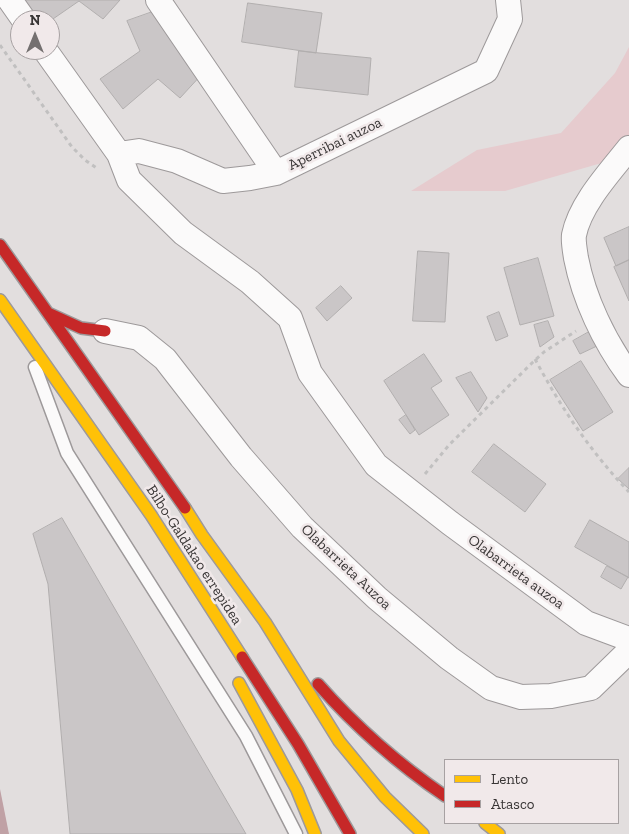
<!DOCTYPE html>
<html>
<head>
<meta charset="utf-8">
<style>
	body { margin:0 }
	#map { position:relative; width:629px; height:834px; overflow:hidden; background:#e2dede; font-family:"Zilla Slab",serif }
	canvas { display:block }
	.legend { position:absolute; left:444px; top:759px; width:175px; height:65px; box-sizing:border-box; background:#f1e9ea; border:1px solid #a7a1a2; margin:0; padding:6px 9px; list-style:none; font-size:15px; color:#383535 }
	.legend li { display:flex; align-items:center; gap:10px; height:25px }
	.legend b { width:25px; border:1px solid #a7a1a2 }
	.north { position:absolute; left:10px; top:10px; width:50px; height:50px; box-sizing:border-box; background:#f1e9ea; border:1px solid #a7a1a2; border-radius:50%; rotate:0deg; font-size:14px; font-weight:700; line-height:20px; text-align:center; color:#383535 }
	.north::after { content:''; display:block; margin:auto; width:18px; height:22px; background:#747070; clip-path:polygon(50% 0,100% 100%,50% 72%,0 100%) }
</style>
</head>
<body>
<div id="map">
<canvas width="629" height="834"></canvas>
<ul class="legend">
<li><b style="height:6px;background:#ffc107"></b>Lento</li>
<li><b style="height:6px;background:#c62828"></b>Atasco</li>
</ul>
<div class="north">N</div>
</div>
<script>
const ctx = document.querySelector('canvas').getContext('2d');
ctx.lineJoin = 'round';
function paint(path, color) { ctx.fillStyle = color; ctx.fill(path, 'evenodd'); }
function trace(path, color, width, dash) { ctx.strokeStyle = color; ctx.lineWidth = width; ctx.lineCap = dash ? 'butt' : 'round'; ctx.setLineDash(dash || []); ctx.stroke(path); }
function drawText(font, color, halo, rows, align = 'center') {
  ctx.font = font + ' "Zilla Slab",serif'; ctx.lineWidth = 5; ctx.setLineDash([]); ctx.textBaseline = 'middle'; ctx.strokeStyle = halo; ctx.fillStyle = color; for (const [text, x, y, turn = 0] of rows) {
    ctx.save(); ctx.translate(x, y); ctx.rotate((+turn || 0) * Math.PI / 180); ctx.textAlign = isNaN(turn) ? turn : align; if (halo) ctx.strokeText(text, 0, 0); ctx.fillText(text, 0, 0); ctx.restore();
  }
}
paint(new Path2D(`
	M629 47V155L505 191H411L477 150 561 133 615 73Z`), '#e6cbce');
paint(new Path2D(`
	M0 789 9 834H0Z`), '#c0a1a5');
const building = new Path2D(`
	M21 0H120L103 19 79 1 50 21 34 20Z
	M248 3 322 13 316 53 242 42Z
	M158 10 203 73 180 98 158 79 123 109 100 79 140 51 127 21Z
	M299 51 371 58 368 95 295 87Z
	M629 227V260L616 266 604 238Z
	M418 251 449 253 445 322 413 321Z
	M538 258 554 316 520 325 504 268Z
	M629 260V301L614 267Z
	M341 286 352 298 327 321 316 308Z
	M499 312 508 336 496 341 487 317Z
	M548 321 554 337 540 347 534 325Z
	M589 332 597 346 580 354 573 341Z
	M424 354 442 381 431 388 449 415 419 435 384 381Z
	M581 361 613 412 583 431 550 380Z
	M471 372 487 398 478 412 456 378Z
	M406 415 415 430 410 434 399 420Z
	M494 444 546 484 525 512 472 472Z
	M629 468V489L618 479Z
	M62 518 246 834H70L48 584 33 534Z
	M590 520 629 542V578L575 547Z
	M607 566 628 577 621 589 601 577Z`);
paint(building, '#cac6c7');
trace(building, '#b1aeae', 1);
const lane = new Path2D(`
	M35 367 67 453 246 736 296 834`);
const street = new Path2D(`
	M10 0 24 20
	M158 0 276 173
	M45 50 119 154 129 180 183 233 250 282 290 318 310 373 376 465 450 523 586 623 629 639
	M629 148C610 172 580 204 574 235 573 241 575 251 576 258 584 299 604 341 629 375
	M119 154 139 151 177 161 223 181 250 178 276 173 486 71 510 19 508 0
	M105 331 139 338 165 359 241 457 302 527 377 598 449 658 491 688 521 697 551 696 591 688 629 651`);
const slow = new Path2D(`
	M0 300 151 515 242 657
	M185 508 202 535 265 622 339 741 385 797 423 834
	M239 683 297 790 315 834
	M485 823 499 834`);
const jam = new Path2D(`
	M0 245 185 508
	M48 313 81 328 105 331
	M242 657 298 744 350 834
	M318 684C356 727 398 764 445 796`);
trace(lane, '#9d999a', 15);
trace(street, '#9d999a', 26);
trace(slow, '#9d999a', 14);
trace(jam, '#9d999a', 14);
trace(new Path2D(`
	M0 45 72 147 85 160 98 169
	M535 359C561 408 591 452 629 492
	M425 474 449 445 532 363 544 352 576 331`), '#c1c0c0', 3, [4, 4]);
trace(lane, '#fbfafa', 12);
trace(street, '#fbfafa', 24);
trace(slow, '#ffc107', 11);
trace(jam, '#c62828', 11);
drawText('15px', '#383535', '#f1e9ea', [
	["Aperribai auzoa",335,144,-26],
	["Bilbo-Galdakao errepidea",194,555,57],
	["Olabarrieta Auzoa",346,567,43],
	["Olabarrieta auzoa",516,572,36]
]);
</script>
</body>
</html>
